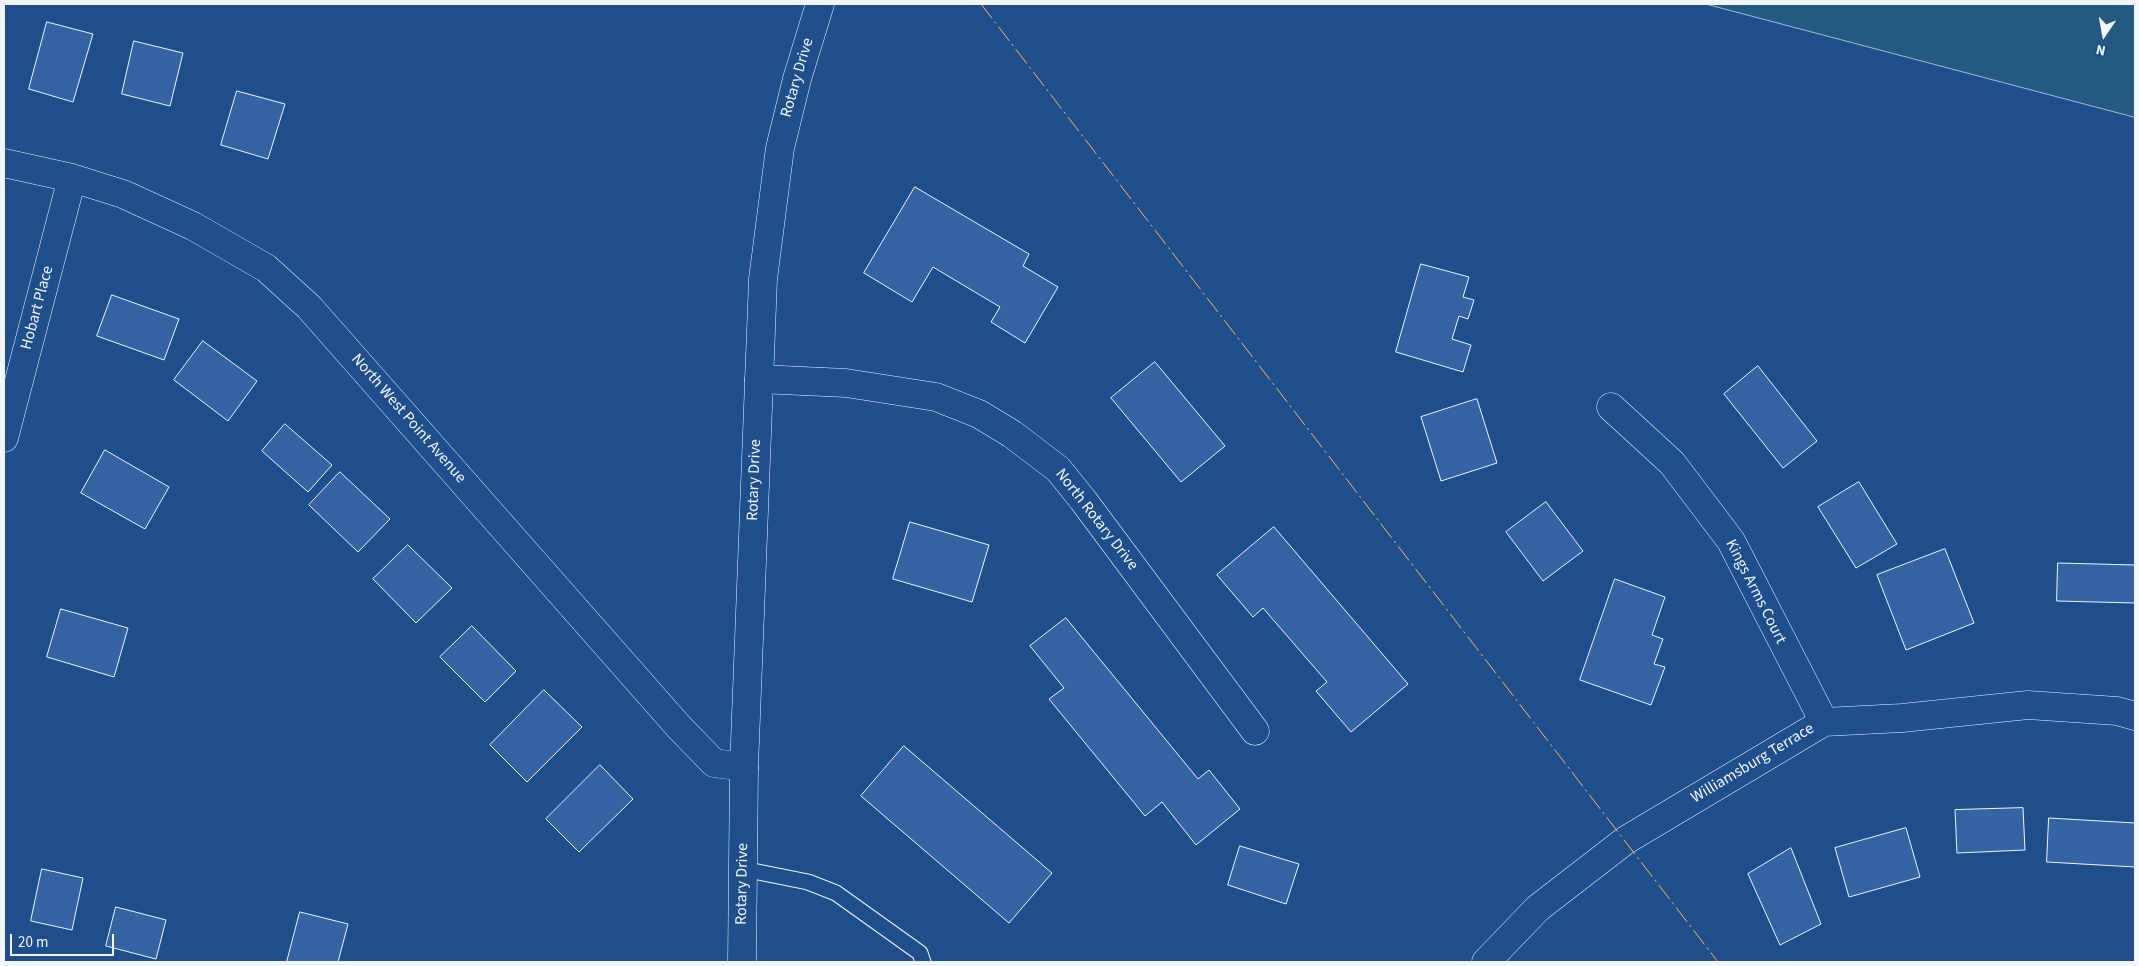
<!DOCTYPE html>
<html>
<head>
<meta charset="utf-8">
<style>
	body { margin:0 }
	#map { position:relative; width:2139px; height:966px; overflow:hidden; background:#1f4e8c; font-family:"Source Sans 3",sans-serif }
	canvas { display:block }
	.frame { position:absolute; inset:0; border:5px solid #f2f6ff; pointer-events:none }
	.north { position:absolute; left:2079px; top:10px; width:50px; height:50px; -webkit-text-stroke:4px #1f4e8c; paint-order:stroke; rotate:192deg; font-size:14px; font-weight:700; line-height:20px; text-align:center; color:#f2f6ff }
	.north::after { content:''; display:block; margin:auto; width:18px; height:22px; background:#f2f6ff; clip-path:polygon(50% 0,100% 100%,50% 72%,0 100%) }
	.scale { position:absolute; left:10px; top:934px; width:104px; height:22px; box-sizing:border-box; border:2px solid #f2f6ff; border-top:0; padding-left:6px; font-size:15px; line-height:18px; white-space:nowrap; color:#f2f6ff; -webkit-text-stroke:4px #1f4e8c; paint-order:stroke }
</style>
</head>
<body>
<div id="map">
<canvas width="2139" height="966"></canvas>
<div class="frame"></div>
<div class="north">N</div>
<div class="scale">20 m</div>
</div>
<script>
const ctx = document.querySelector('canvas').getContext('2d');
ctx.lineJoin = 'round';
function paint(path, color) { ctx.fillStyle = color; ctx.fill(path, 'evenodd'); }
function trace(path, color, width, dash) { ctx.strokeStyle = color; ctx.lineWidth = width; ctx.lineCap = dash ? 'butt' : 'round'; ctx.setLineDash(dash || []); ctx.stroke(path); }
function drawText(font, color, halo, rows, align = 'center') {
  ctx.font = font + ' "Source Sans 3",sans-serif'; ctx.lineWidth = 4; ctx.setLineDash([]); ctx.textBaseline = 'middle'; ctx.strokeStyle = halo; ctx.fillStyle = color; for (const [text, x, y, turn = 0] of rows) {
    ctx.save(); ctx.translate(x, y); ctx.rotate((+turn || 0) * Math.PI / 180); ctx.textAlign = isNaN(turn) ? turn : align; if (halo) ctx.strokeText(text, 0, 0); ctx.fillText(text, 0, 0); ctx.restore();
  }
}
const green = new Path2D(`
	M1706 4H2135V117Z`);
paint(green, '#245a82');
trace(green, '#a8bbd7', 1);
const building = new Path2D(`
	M47 22 93 34 73 102 29 89Z
	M134 41 183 53 170 106 122 94Z
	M237 91 285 104 268 159 221 145Z
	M915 187 1029 254 1023 266 1058 287 1025 343 991 322 1000 307 933 267 912 302 864 273Z
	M1421 264 1469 277 1463 297 1474 300 1468 319 1459 316 1452 339 1471 345 1463 372 1396 352Z
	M112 295 179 319 164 360 97 336Z
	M203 341 257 381 228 421 174 380Z
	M1155 362 1225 446 1181 482 1111 398Z
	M1758 366 1817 441 1783 468 1724 394Z
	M1477 399 1497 463 1441 481 1421 417Z
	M285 424 332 465 308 492 262 451Z
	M105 450 169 487 145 529 81 493Z
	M340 472 390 519 358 552 309 505Z
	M1859 482 1897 544 1856 568 1818 507Z
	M1546 502 1583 551 1543 581 1506 532Z
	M910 522 989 545 972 602 893 579Z
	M1274 527 1408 684 1351 732 1316 691 1327 682 1263 608 1253 617 1217 575Z
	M408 545 452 588 416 623 373 579Z
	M1945 549 1974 623 1906 650 1877 575Z
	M2058 563 2135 565V603L2057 601Z
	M1615 579 1665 597 1652 635 1663 639 1654 664 1665 667 1651 705 1580 680Z
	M61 609 128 628 114 677 47 657Z
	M1066 618 1198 779 1209 770 1240 809 1196 845 1162 802 1145 816 1049 699 1064 688 1030 646Z
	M472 626 516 671 485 702 440 657Z
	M544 690 582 727 527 782 490 745Z
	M904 746 1052 873 1009 923 861 796Z
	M600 765 633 799 579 852 546 819Z
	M2023 808 2025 850 1957 853 1955 810Z
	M2049 818 2135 823V867L2047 862Z
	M1906 828 1920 877 1849 897 1835 848Z
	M1240 846 1299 864 1286 904 1228 885Z
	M1791 848 1821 924 1780 945 1748 874Z
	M42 869 83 878 72 930 31 921Z
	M116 907 166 920 156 959 106 946Z
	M300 912 348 924 338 962H287Z`);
paint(building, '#3563a3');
trace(building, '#f2f6ff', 1);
const service = new Path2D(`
	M743 869 808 882 836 893 920 953 923 962`);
const minor = new Path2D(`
	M4 163 72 178 123 194 193 226 266 268 309 307 679 727 714 763 744 767
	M759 379 846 383 936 397 979 414 1012 434 1058 469 1083 500 1255 731
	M1611 407 1672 463 1731 541 1824 722
	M4 438 72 178
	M1486 962 1538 908 1626 840 1824 722 1902 718 2028 705 2117 711 2135 716`);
const tertiary = new Path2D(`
	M742 962 744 767 763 279 780 148 797 79 820 4`);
trace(service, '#f2f6ff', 17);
trace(minor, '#f2f6ff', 29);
trace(tertiary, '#f2f6ff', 29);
trace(service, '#1f4e8c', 15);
trace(minor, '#1f4e8c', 28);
trace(tertiary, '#1f4e8c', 28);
trace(new Path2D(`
	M981 4 1718 962`), '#ffb74d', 1, [18, 4, 2.5, 4]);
drawText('16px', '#f2f6ff', '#1f4e8c', [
	["Rotary Drive",798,78,-74],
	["Hobart Place",38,308,-75],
	["North West Point Avenue",408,419,49],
	["Rotary Drive",755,480,-88],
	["North Rotary Drive",1096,520,52],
	["Kings Arms Court",1755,592,63],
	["Williamsburg Terrace",1753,764,-31],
	["Rotary Drive",743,884,-89]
]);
</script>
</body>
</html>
